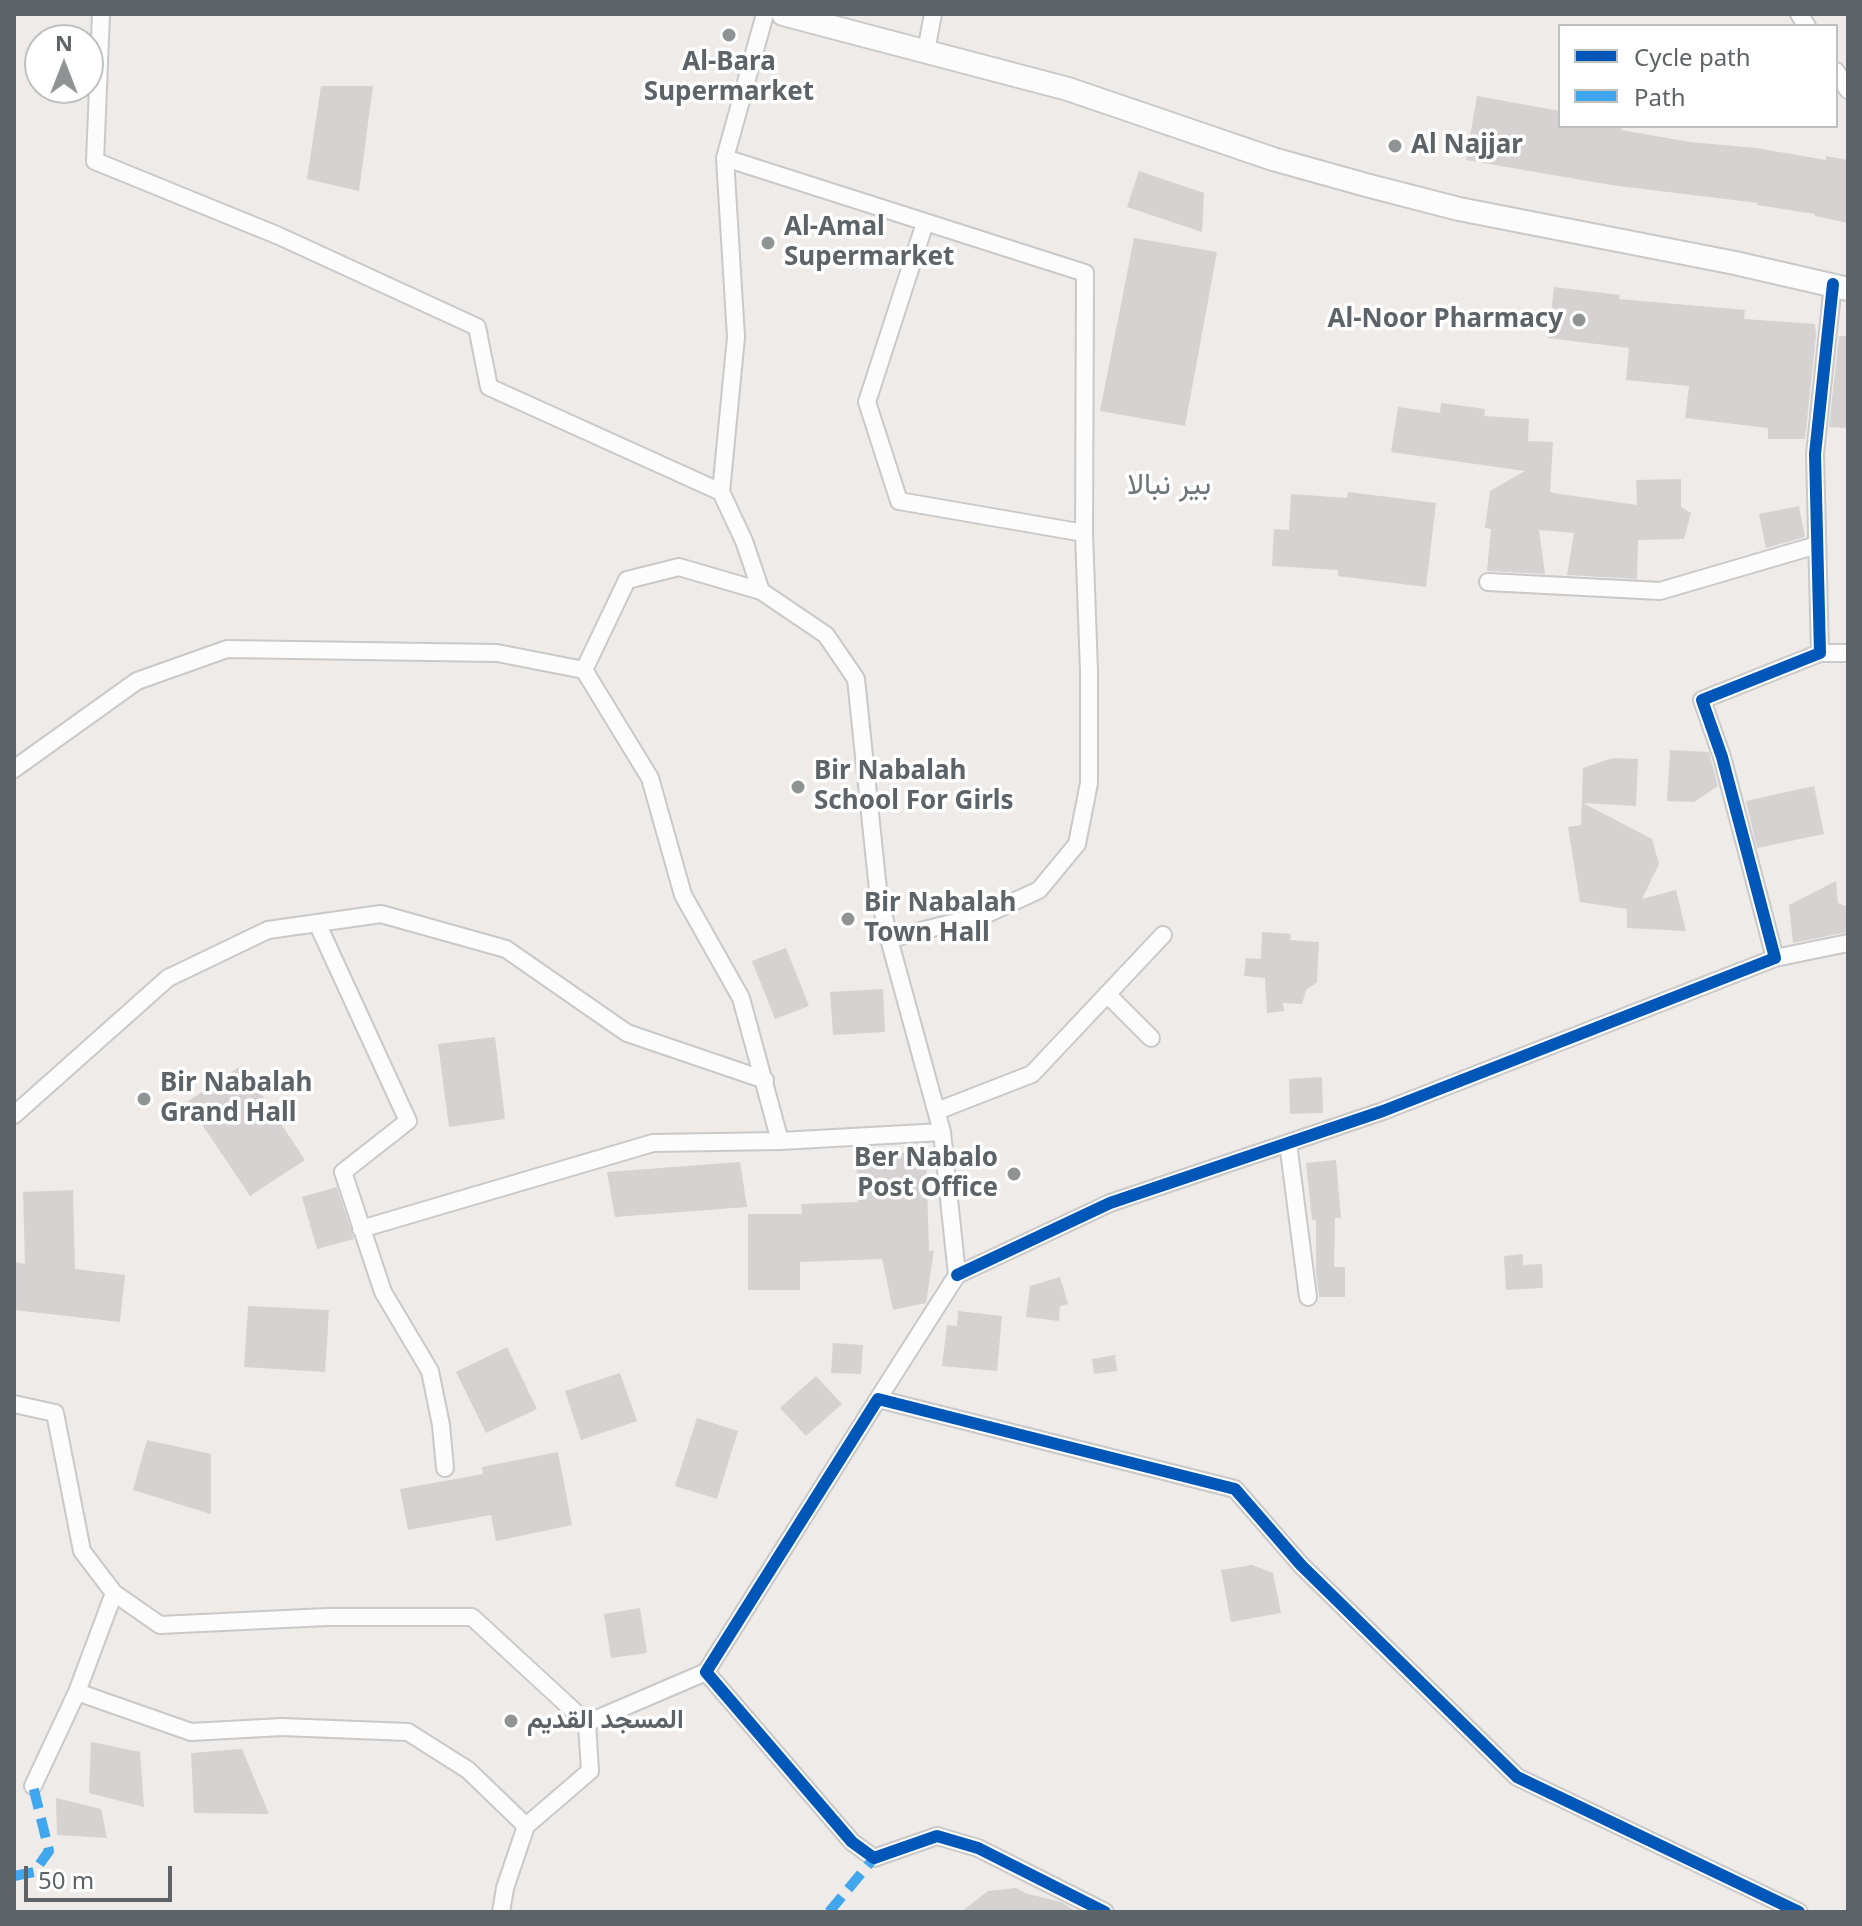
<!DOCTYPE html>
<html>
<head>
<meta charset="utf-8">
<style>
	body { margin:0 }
	#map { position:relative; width:1862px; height:1926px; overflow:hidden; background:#eeebe8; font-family:"Noto Sans",sans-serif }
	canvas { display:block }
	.frame { position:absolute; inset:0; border:16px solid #5d6367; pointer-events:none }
	.legend { position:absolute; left:1558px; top:24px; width:280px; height:104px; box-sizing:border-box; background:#fff; border:2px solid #bec1c2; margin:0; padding:10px 14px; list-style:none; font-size:24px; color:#5d6367 }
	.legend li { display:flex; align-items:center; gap:16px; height:40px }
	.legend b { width:40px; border:2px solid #bec1c2 }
	.north { position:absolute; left:24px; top:24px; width:80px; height:80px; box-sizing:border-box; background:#fff; border:2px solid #bec1c2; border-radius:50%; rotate:0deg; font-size:22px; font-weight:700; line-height:32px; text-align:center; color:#5d6367 }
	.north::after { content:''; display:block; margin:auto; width:28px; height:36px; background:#909394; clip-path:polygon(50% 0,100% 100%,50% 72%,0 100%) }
	.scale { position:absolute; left:24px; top:1866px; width:148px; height:36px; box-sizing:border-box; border:4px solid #5d6367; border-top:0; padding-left:10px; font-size:24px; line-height:28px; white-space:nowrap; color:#5d6367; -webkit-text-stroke:6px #fff; paint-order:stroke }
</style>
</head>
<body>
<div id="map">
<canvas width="1862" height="1926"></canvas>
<div class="frame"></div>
<ul class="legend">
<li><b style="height:10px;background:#0057b8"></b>Cycle path</li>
<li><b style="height:10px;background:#40a6ee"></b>Path</li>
</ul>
<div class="north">N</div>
<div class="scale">50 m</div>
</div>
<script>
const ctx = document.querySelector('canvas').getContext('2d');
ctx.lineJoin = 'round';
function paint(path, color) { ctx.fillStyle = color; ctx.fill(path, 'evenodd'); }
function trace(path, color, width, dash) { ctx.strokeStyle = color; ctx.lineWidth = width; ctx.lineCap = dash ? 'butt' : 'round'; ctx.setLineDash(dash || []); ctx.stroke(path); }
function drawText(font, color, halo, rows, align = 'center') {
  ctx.font = font + ' "Noto Sans",Vazirmatn,sans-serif'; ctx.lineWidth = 7; ctx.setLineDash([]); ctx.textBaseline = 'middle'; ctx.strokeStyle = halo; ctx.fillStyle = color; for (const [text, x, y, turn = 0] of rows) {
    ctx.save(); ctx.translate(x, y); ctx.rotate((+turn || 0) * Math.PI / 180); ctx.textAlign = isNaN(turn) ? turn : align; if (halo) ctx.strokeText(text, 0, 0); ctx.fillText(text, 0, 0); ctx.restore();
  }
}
paint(new Path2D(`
	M321 86H373L359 191 307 179Z
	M1477 96 1560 111V126H1622L1621 130 1690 142 1756 148 1826 160V156L1848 160V223L1815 216V214L1757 205 1758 203 1611 185 1466 160Z
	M1139 171 1204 193 1202 232 1127 207Z
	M1134 238 1217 252 1185 426 1100 411Z
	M1554 287 1620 295 1619 299 1745 310 1744 319 1815 324 1816 336 1805 439H1768V428L1685 418 1689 386 1626 380 1629 348 1548 338Z
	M1839 336H1848V428L1829 427Z
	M1441 403 1485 409 1484 416 1529 419 1528 441 1553 442 1550 492 1553 493 1637 505 1636 480 1681 479V507L1691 513 1684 539 1638 540 1637 579 1567 575 1574 533 1539 530 1545 574 1487 571 1491 529 1485 528 1490 491 1525 471 1391 452 1398 407 1440 413Z
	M1348 492 1436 503 1426 587 1338 576V570L1272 566 1274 529 1289 530 1291 494 1347 498Z
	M1799 506 1805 537 1766 548 1759 514Z
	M1670 750 1709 752 1718 786 1694 802 1667 801Z
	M1613 758 1638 759 1636 806 1583 803 1652 839 1659 864 1642 899 1676 890 1686 931 1627 928V909L1580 902 1568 827 1581 825 1583 768Z
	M1814 786 1824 834 1757 848 1746 801Z
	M1836 881 1838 903 1848 907V932L1793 943 1789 905Z
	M1262 932 1291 934 1290 940 1319 942 1317 982 1306 990 1302 1004 1283 1003 1284 1011 1267 1013 1265 978 1244 976 1246 958 1261 959Z
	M786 948 809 1006 775 1019 752 961Z
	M883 989 885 1032 833 1035 830 992Z
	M495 1037 505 1119 449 1127 438 1044Z
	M242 1065 305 1160 250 1196 187 1102Z
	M1322 1077 1323 1113 1290 1114 1289 1079Z
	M926 1152 929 1251 934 1250 926 1303 893 1310 882 1259 800 1262V1290H748V1214H802L801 1204 858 1202 856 1154Z
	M1336 1160 1341 1218H1335L1334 1267H1345V1297H1319L1316 1272V1220H1312L1306 1163Z
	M740 1162 747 1207 615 1217 607 1172Z
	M337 1187 354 1239 317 1249 302 1197Z
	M73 1190 75 1269 125 1275 120 1322 14 1310V1262L25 1264 23 1192Z
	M1523 1254V1265L1542 1264 1543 1288 1506 1290 1504 1256Z
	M1060 1277 1068 1304 1060 1306 1059 1321 1026 1317 1030 1286Z
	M248 1306 329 1310 325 1372 244 1367Z
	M958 1311 1002 1316 997 1371 942 1366 947 1325 957 1326Z
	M833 1343 863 1345 861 1374 831 1373Z
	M507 1347 537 1409 486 1433 456 1372Z
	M1115 1355 1117 1371 1094 1374 1092 1359Z
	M620 1373 637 1421 581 1440 565 1391Z
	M816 1376 842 1404 806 1436 780 1408Z
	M697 1418 738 1431 717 1499 675 1486Z
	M147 1440 211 1454V1514L133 1490Z
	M558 1452 572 1525 496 1541 491 1515 408 1530 400 1489 483 1474 482 1467Z
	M1252 1565 1273 1573 1281 1613 1231 1622 1221 1570Z
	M640 1608 647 1653 611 1658 604 1614Z
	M91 1742 140 1752 144 1807 89 1793Z
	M242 1749 269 1814 194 1813 191 1753Z
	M56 1798 101 1809 107 1838 57 1835Z
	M1016 1888 1025 1893 1061 1902 1077 1912H961L988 1891Z`), '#d5d2d1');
const street = new Path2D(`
	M101 14 95 161 279 236 477 327 489 387 721 492
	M1799 14 1807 26
	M926 51 933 14
	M1836 71 1848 90
	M725 158 1085 273 1084 533 1089 671V783L1077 844 1039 890 987 914 889 939
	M925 223 867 402 899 501 1084 533
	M1488 582 1660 591 1817 545
	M761 591 744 541 721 492 736 337 725 158 765 14
	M1820 653H1848
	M584 670 627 580 679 567 761 591 826 635 856 679 878 890 889 939 942 1132 957 1275 878 1399
	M14 769 137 681 227 649 497 653 584 670 650 778 683 895 741 998 780 1141
	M318 925 408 1121 343 1172 383 1292 430 1371 441 1425 445 1468
	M1775 958 1848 943
	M1107 994 1151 1038
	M937 1111 1032 1074 1163 935
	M14 1115 168 978 268 930 381 914 506 949 627 1033 765 1080
	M1288 1143 1308 1297
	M361 1229 653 1143 780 1141 942 1132
	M957 1275 1110 1203 1383 1111 1775 958 1722 757 1702 700 1820 653 1815 454 1833 284
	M14 1404 55 1413 82 1551 114 1593 77 1692
	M114 1593 160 1625 327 1617H472L587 1723
	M33 1786 77 1692 191 1732 282 1727 408 1732 468 1770 526 1826
	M501 1912 505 1888 526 1826 590 1771 587 1723 706 1672
	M1105 1912 978 1848 937 1836 874 1858 852 1842 706 1672 878 1399 1235 1489 1301 1565 1517 1777 1799 1912`);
const secondary = new Path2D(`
	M783 14 1068 89 1273 159 1366 185 1459 209 1735 263 1848 289`);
trace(street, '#c9c9c9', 20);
trace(secondary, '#c9c9c9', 26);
trace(street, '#fcfcfc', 16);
trace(secondary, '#fcfcfc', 22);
trace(new Path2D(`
	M14 1876 34 1872 49 1851 33 1786
	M829 1912 874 1858`), '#40a6ee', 10, [20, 10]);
trace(new Path2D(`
	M957 1275 1110 1203 1383 1111 1775 958 1722 757 1702 700 1820 653 1815 454 1833 284
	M1105 1912 978 1848 937 1836 874 1858 852 1842 706 1672 878 1399 1235 1489 1301 1565 1517 1777 1799 1912`), '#0057b8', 12);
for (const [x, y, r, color] of [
	[729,35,8,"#909394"],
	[1395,146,8,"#909394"],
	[768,243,8,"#909394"],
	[1579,320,8,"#909394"],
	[798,787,8,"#909394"],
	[848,919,8,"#909394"],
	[144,1099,8,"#909394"],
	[1014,1174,8,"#909394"],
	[511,1721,8,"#909394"]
]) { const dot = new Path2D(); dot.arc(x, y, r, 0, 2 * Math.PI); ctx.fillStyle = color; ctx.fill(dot); trace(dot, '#fff', 3); }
drawText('bold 26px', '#5d6367', '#fff', [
	["Al-Bara",729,63,"center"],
	["Supermarket",729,93,"center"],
	["Al Najjar",1411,146],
	["Al-Amal",784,228],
	["Supermarket",784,258],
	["Al-Noor Pharmacy",1563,320,"right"],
	["Bir Nabalah",814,772],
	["School For Girls",814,802],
	["Bir Nabalah",864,904],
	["Town Hall",864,934],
	["Bir Nabalah",160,1084],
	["Grand Hall",160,1114],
	["Ber Nabalo",998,1159,"right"],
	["Post Office",998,1189,"right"],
	["المسجد القديم",527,1721]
], 'left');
drawText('30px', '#6e7679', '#fff', [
	["بير نبالا",1169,485]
]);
</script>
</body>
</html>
